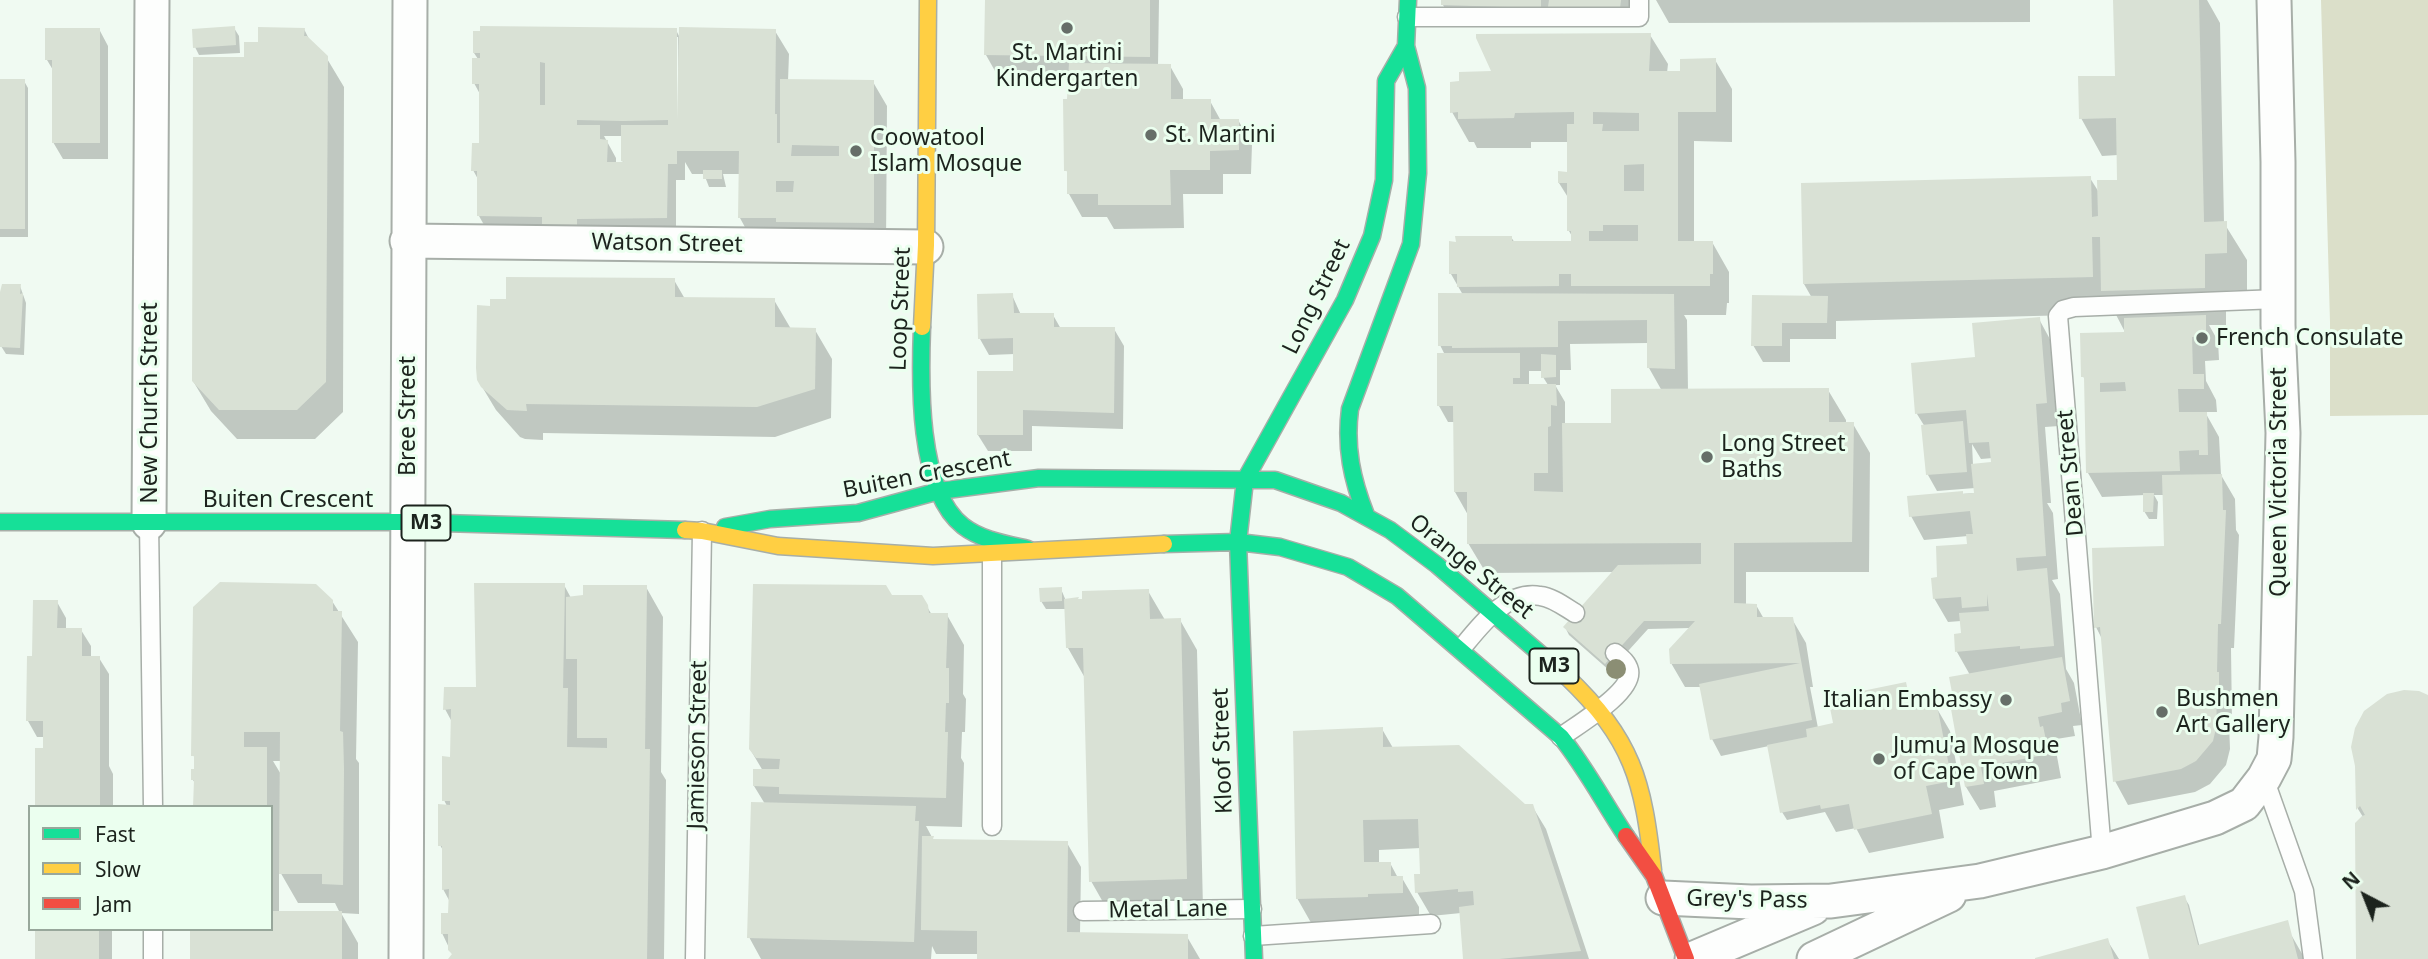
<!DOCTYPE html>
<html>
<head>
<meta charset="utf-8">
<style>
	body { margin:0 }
	#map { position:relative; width:2428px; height:959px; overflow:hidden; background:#f0faf2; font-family:"Noto Sans",sans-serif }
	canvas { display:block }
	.legend { position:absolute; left:28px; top:805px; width:245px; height:126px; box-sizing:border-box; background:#ebffef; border:2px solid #98a79b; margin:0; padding:9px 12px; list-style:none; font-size:21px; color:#1c231d }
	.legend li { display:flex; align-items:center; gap:14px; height:35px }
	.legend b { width:35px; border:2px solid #98a79b }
	.north { position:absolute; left:2330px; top:861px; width:70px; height:70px; -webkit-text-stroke:5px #ebffef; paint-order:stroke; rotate:318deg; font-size:19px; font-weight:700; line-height:28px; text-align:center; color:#1c231d }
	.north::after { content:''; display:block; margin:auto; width:24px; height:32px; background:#1c231d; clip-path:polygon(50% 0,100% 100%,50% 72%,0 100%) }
</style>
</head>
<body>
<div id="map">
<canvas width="2428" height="959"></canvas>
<ul class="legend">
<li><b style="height:9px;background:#16e098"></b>Fast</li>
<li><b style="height:9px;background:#ffcf43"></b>Slow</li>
<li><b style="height:9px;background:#f24e42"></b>Jam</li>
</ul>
<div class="north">N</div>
</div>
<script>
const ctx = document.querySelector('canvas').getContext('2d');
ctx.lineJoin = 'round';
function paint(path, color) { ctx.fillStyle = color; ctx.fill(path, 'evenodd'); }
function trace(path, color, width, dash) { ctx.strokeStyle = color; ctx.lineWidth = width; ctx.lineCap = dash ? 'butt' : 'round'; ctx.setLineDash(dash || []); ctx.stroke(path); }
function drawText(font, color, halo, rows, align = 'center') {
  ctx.font = font + ' "Noto Sans",sans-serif'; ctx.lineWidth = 6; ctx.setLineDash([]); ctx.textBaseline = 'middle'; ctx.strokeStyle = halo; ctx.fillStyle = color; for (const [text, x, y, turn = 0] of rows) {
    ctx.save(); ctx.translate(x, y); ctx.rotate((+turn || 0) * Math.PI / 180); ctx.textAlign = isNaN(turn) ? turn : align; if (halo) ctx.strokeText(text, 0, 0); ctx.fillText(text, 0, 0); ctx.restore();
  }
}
paint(new Path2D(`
	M2321 0H2428V415L2330 416V322Z`), '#dbdfc9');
paint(new Path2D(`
	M986 0H1159L1158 66H1170L1183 89V101H1210L1221 121 1238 120 1252 144 1251 174H1223V194H1183L1184 228 1114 229 1107 217H1082L1069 194V175L1066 170 1070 72 995 71 986 55Z
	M1443 0H1630L1629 24 1560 23 1550 6V24L1452 21 1443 5Z
	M1656 0H2030V22L1669 23Z
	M2114 0H2207L2220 23 2224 223 2247 260V290L2226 291V325H2209L2218 341 2219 360 2205 361 2206 381 2216 400 2217 412H2205L2219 437 2221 475 2235 499 2236 530 2239 535 2234 648H2231L2232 722 2229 723 2230 749 2226 765 2210 784 2195 792 2128 805 2115 781 2102 639 2096 627 2166 547 2165 495H2154L2158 502 2157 519H2149L2144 511 2145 495 2102 497 2088 473 2086 382 2083 376 2126 334 2113 309V314L1836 321V339H1790V362H1763L1753 345 1812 298 1804 284 2090 178 2100 194 2119 181 2118 155 2102 156 2081 118 2116 77Z
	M234 28 239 36 240 53 199 55 195 47Z
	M99 29 108 46V159H63L53 142V70L47 60Z
	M304 29 311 43 326 57 344 87 343 412 315 439H237L211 411 193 381 246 59 259 44Z
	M676 30 680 38 775 31 789 54 788 81 873 82 887 106 886 246 753 242 740 218V174H723L726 187H709L704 174H692L685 162V180H676V234L488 232 479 216V181L473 170 480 145 481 96 474 83 478 59 474 53ZM675 37H678L679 139 675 136ZM604 136H623L622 160 624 164H616V158Z
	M1650 35 1668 64 1667 73 1681 72 1715 60 1732 89V142L1694 141V242H1712L1729 272V303H1727L1726 315H1684L1687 320 1688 391 1828 390 1846 420V424H1853L1870 453 1869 572H1746V605H1756L1764 619H1792L1806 643 1813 687H1810L1818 728 1835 724 1905 684 1920 711 1936 707 1950 731 1964 805 1939 810 1944 838 1869 853 1856 828 1836 832 1825 812 1787 820 1782 812 1769 746 1721 756 1712 739 1702 687H1685L1671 663 1691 628 1648 629 1610 671 1569 635 1565 627 1614 572 1486 573 1468 543V515L1455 492V422H1448L1439 406 1445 355 1440 345 1463 295 1451 274 1511 237 1515 243H1573V238L1569 231V199L1559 183 1569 174V142H1531V148H1477L1474 142H1469L1452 112 1493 73ZM1649 343V368L1662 391 1613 424 1565 425V402L1555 385H1560V370H1571L1570 344ZM1529 371H1543V377L1548 385 1529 386Z
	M0 81H24L28 88V237H0Z
	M674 280 685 299 774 300 791 329 815 330 832 359 831 418 775 437 543 433V440L525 439 520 437 496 410 478 380 491 307Z
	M20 286 26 303 24 355 6 354 1 346 0 294Z
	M1012 295 1021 315H1053L1061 329H1114L1124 346 1123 429 1032 426V451H988L978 435 1015 373V354L989 355 980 339Z
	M2039 319 2052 343 2059 426 2045 427 2051 503H2047L2053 513 2058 579 2052 580 2060 594 2066 669 2074 683 2082 725 2073 726 2075 736 2050 740 2056 751 2061 778 1994 791 1996 807 1980 810 1966 787 1957 710 1970 675 1957 652 1956 636 1963 635 1961 621 1948 622 1934 598 1939 578 1969 545 1968 536 1924 540 1911 516 1909 497 1976 493 1975 488 1937 491 1928 475 1925 427 1917 414 1913 364 1977 359ZM1972 444 1981 459 1993 458V463L1973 465Z
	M564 585 571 598 646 587 663 617 661 772 666 780 664 959H450L453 956 442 933 450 915V902L443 889 444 852 440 845 447 806 444 800 452 758V722L445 709 479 689Z
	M1061 589 1066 601 1148 591 1165 620H1180L1197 650 1203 909 1108 911 1091 881 1085 678 1068 648 1066 609H1046L1041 601Z
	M891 597H921L932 615H947L964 645 963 694 966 699 965 732H962L961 758 964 763 962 827 926 826 934 841 1067 843 1081 867 1080 934 1186 935 1200 959H979V954H936L932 946 931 959H761L749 937 765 804 754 786 763 771 750 749Z
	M332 601 358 642 356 759 359 763V914L341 913 358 943V959H191L271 929V807H195L196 785 193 780 196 760 193 755ZM273 761H282V776ZM279 870 298 903H335L340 913 279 912Z
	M57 602 66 618V630H81L91 646V658H99L109 674V766L113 774V807H37L45 737H37L28 721 34 658Z
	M2428 697V959H2358L2363 817 2358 809 2357 766Z
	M1382 729 1393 748 1523 805 1532 806 1546 829 1589 959H1465L1461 913 1431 916 1417 892 1422 875 1421 848 1379 850V864L1390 863 1398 878H1402L1419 907V922L1314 928 1297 898Z
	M2184 897 2189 905 2200 948 2285 924 2305 959H2151Z
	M36 929H112V959H36Z
	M2107 940 2119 959H2038Z`), '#0003');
paint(new Path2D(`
	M985 0H1150V57L984 55Z
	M1441 0H1541V8L1441 5Z
	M1549 0H1621L1620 8 1548 7Z
	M2113 0H2199L2204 222 2227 221V253L2205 254V288L2101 291 2100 237H2092L2093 277 1803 284 1801 183 2091 176 2092 217 2098 216 2097 180H2117L2116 118 2079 119 2078 76H2115Z
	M235 26 236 45 193 48 192 29Z
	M480 26 677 28V120L679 27 776 29 775 114H777V143H780V79L874 80V223L776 222V218H738L739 151H677V164H668L667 218 577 219V225H542V217L477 216V171H471L472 143H479V84H472V58H480V53H473V31H480ZM540 62 545 63V105H540ZM577 120 623 121 668 120V125H621V161L624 162H607L608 140 600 139V125H577ZM792 145 839 146V156H791ZM776 181H794L793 192H776Z
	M258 27 305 28 304 36H307L328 56 326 382 297 410H219L192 381 193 57H244V42H258Z
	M45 28H100V143H52V60H45Z
	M1651 33 1649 71H1680V59L1716 58V112H1678V241H1713V274H1710V286H1571V274H1559V286L1457 287V274H1449V241L1456 242 1455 236H1512V241H1571V231H1567V183H1558V171L1567 172V124H1574V112L1515 113 1514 118 1458 119V112L1450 113V82L1459 81V72L1491 71 1476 38V34ZM1593 112 1639 113V131H1602L1603 124H1593ZM1644 164V191H1624V165ZM1603 225H1638V241H1589V231H1603Z
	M1069 63 1171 64V99H1211V119H1239V150L1210 151V170H1170L1171 205H1098V194H1067V171H1064L1063 99H1067Z
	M0 79H25V229H0Z
	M703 170H722V179H703Z
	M506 277 675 278V297L775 298V327L816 328 815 389 757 407 526 404 527 411 507 410 481 387 477 380 476 368 477 305 490 306V299H506Z
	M2 284H21L20 294 23 293 20 348 0 347V292Z
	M1013 293 1014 313H1054V327H1115L1114 413 1023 410V435H977V371H1013V338L978 339 977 294Z
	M1438 293 1674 294 1675 369 1647 368V320L1558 321V347L1452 348V346H1438Z
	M1752 295 1828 296 1827 323H1782V346H1751Z
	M2206 315V337H2192L2193 374H2204V389H2178L2179 412H2207L2208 455H2199V450L2179 451 2180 471 2086 473 2084 377H2081L2080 333 2124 332V318ZM2125 382 2126 391 2100 392V383Z
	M2040 317 2047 403 2036 404 2046 556 2016 558 2017 571 2047 568 2054 646 2020 649V646L1955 652 1954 634 1961 633 1959 613 1989 611 1987 594V606L1962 608 1961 597 1933 599 1931 578 1937 577 1936 546 1967 544 1966 534H1973L1970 511 1909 517 1907 496 1963 491V494L1974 493 1971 464 1991 462 1989 442 1969 443 1966 410 1915 414 1911 363 1975 357 1972 323Z
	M1437 353H1520V378H1513V384H1556L1557 406 1551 405V426L1548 427V473H1534V491L1563 492 1562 423H1611V389L1829 388V422H1854L1852 542 1734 543V603L1757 604V617H1793L1812 720 1710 740 1699 684 1800 663 1670 664 1669 649 1695 621H1644L1605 664 1563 627 1618 565 1701 564V543L1467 544V492H1454L1453 406H1437Z
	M1541 354 1556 355V377L1541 378Z
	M1963 421 1967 472 1926 475 1921 425Z
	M2222 474 2223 510H2226L2221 624H2218L2217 672H2219V699H2216L2217 724 2213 741 2196 761 2181 769 2113 782 2100 627 2094 628 2092 548 2164 546 2162 475Z
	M2143 493H2154L2153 512H2143Z
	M220 582 316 584 333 600V611H342L340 731 343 732 344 769 343 885 322 884V874H279L280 732H244V747H267V807H193L194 780H191V769H194V756H191L193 607Z
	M474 583H565L563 688H568L567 747 607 748V738H577V659H566V597L583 595V585H647L645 749H650L647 959H448L452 954 448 950V934H441V913H448L449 889 442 890V846H438V804L450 805V801H442V756L450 757 451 709 443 710 444 687H476Z
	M753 584 886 585 892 595H922L928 605 929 613H948L946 668H949V703H946L945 732H948L946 798 779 794V787L753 786V769H779L780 759 756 758 749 749Z
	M1062 587V601L1040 602 1039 588Z
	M1149 589 1150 619 1181 618 1187 879 1089 882 1083 648H1066L1064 599 1079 597 1078 599H1082V591Z
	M33 600H58L57 628H82V656H100V807H35V748H43V721H26L27 656H32Z
	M2062 657 2070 701 2061 703 2062 712 2038 717 2040 727 2043 726 2049 754 1981 767 1984 784 1965 787 1951 709 1955 708 1949 677Z
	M1906 682 1912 710 1937 705 1952 781 1926 786 1932 814 1854 830 1849 804 1821 809 1820 805 1780 813 1767 745 1807 737 1806 729 1833 723 1828 698Z
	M2404 690 2419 691 2428 695V959H2356L2355 823 2362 816 2365 815 2360 806 2356 810 2355 766 2351 747 2355 728 2364 711 2387 694Z
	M1383 727V747L1459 745 1525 804H1533L1581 951 1499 959H1463L1459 907 1474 905 1473 891 1458 892V889L1415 893 1414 874H1420L1418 819 1363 820 1364 862H1391V876H1403V893L1368 894V897L1296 899 1293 731Z
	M751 802 916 806 915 821H919L914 942 747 938Z
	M922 836H934L933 839 1068 841 1067 932 1188 934V959H977V931L921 930Z
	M2185 895 2198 945 2288 920 2298 959H2149L2136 907Z
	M271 911H342V959H190V929H271Z
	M35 929H99V959H35Z
	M2108 938 2114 959H2035V958Z`), '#d9e1d5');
const lane = new Path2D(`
	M1407 17H1639V0
	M149 523 153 807
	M992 553V826
	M1461 649C1480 626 1506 590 1540 596 1552 597 1565 607 1575 613
	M1561 737C1577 725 1634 692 1629 670 1627 662 1621 658 1615 653
	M2264 778 2304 891 2313 959
	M2102 852 2058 316 2063 310 2074 307 2278 299
	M1083 911 1252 909
	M1253 936 1431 924
	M153 959V929
	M695 959 702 531`);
const street = new Path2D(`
	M407 241 926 247
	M149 523 152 0
	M1663 898 1751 902 1831 901 1980 881 2102 852 2215 818 2244 804 2264 778 2274 759 2276 737 2283 433 2278 325V162L2274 0
	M406 959 410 0
	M1692 959 1813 908
	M1814 959 1949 895`);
const fast = new Path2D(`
	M922 327C920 380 917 490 963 526 981 540 1006 544 1028 549
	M1366 515C1352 480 1345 447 1350 409L1411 244 1418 173 1417 88 1406 46
	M0 522H408L685 530
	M725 527 770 519 858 513 939 491 1039 478 1275 480 1341 503 1390 530 1437 565 1566 676
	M1164 544 1238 542 1280 547 1348 567 1397 596 1561 737C1586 768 1604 803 1626 836
	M1254 959 1238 542 1245 480 1345 300 1372 236 1384 180 1386 81 1406 46 1408 0`);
const slow = new Path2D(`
	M922 327 926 245 928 0
	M685 530 702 531 778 546 933 556 1164 544
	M1566 676C1633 740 1643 780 1653 870`);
const jam = new Path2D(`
	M1626 836 1654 876 1686 959`);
trace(lane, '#a7aea8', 21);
trace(street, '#a7aea8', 37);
trace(fast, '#a7aea8', 19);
trace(slow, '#a7aea8', 19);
trace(jam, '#a7aea8', 19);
trace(lane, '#fdfefd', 18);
trace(street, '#fdfefd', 33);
trace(fast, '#16e098', 16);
trace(slow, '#ffcf43', 16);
trace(jam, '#f24e42', 16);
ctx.fillStyle = '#8b8e74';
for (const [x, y] of [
	[1616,669]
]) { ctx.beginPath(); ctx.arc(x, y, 10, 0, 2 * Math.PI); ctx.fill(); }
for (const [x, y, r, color] of [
	[1067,28,7,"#666e68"],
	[1151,135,7,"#666e68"],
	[856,151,7,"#666e68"],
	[2202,338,7,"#666e68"],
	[1707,457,7,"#666e68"],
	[2006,700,7,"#666e68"],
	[2162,712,7,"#666e68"],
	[1879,759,7,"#666e68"]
]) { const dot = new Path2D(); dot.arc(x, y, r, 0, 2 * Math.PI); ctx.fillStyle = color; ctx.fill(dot); trace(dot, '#ebffef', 2.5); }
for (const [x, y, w] of [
	[426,523,49],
	[1554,666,49]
]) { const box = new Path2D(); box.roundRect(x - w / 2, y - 17.5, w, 35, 5); ctx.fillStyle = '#ebffef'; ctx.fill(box); trace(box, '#1c231d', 2); }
drawText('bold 21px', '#1c231d', null, [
	["M3",426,523],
	["M3",1554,666]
]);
drawText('23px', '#1c231d', '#ebffef', [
	["St. Martini",1067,53,"center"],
	["Kindergarten",1067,79,"center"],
	["St. Martini",1165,135],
	["Coowatool",870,138],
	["Islam Mosque",870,164],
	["French Consulate",2216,338],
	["Long Street",1721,444],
	["Baths",1721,470],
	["Bushmen",2176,699],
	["Art Gallery",2176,725],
	["Italian Embassy",1992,700,"right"],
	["Jumu'a Mosque",1893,746],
	["of Cape Town",1893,772]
], 'left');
drawText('23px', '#1c231d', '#ebffef', [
	["Watson Street",667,244,1],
	["Long Street",1317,297,-64],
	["Loop Street",901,309,-88],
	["New Church Street",150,403,-90],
	["Bree Street",408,416,-90],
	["Dean Street",2071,473,-95],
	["Buiten Crescent",927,475,-11],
	["Queen Victoria Street",2279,482,-90],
	["Buiten Crescent",288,500],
	["Orange Street",1471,567,39],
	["Jamieson Street",698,745,-89],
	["Kloof Street",1223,751,-92],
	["Grey's Pass",1747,900,1],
	["Metal Lane",1168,910,-1]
]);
</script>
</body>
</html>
